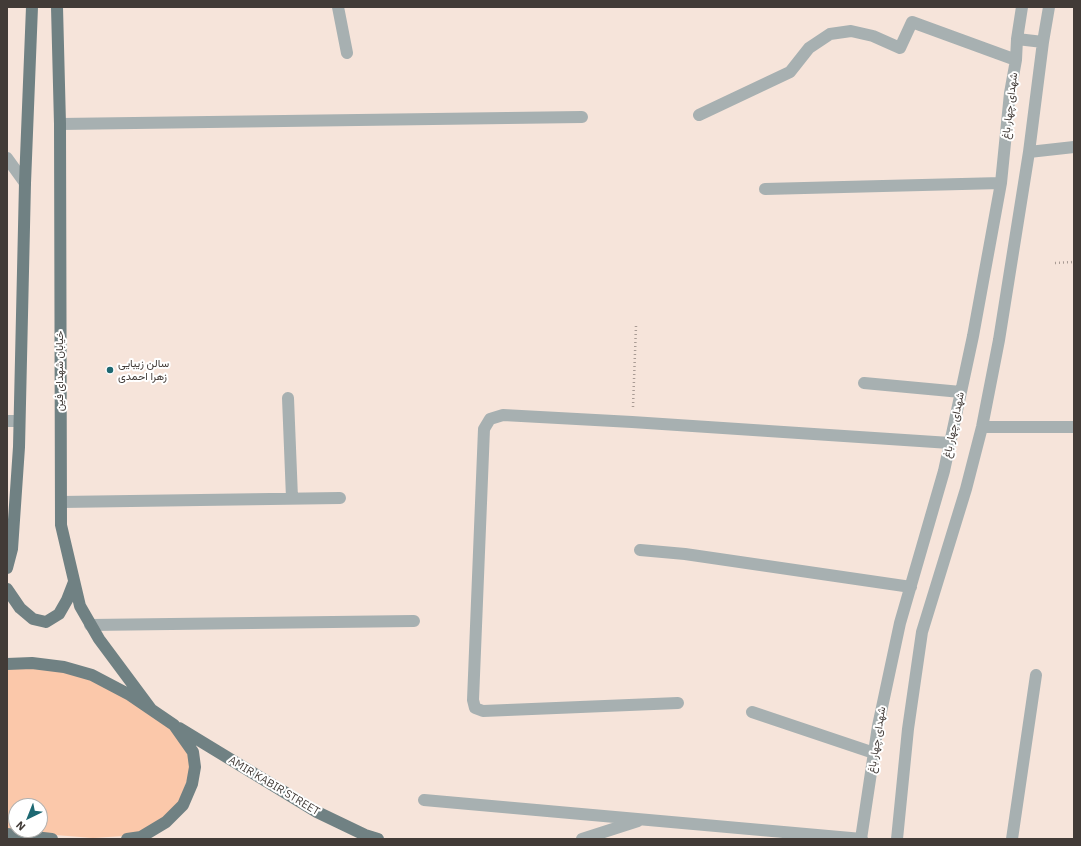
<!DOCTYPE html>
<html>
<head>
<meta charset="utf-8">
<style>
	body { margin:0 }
	#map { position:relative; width:1081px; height:846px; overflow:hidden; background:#f6e4da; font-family:"IBM Plex Sans",sans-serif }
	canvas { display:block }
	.frame { position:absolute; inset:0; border:8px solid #423b37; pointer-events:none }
	.north { position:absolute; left:8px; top:798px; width:40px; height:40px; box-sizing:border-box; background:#fff; border:1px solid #b3b1af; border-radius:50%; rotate:223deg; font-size:11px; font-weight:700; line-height:16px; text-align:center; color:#423b37 }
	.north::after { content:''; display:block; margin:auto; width:14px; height:18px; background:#1d6872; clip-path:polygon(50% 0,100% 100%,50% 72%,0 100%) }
</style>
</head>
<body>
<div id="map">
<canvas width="1081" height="846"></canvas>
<div class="frame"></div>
<div class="north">N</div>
</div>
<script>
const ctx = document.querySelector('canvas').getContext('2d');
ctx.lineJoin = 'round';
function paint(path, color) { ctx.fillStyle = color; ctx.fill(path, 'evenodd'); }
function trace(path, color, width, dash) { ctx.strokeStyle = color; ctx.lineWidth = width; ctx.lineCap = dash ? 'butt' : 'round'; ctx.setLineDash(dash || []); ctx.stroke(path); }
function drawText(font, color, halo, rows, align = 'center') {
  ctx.font = font + ' "IBM Plex Sans",Vazirmatn,sans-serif'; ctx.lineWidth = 4; ctx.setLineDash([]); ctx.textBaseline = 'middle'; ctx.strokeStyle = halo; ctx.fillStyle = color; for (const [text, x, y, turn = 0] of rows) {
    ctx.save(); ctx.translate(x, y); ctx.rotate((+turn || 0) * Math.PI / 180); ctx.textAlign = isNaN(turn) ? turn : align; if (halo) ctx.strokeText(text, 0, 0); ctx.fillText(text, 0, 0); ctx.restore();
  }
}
paint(new Path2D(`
	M7 668 61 670 91 679 128 699 172 729 188 752 192 767 179 802 163 819 141 833 124 836 93 838 55 835 7 830ZM16 806H40V830H16Z`), '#fbc8aa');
trace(new Path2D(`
	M1055 263 1074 262
	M633 407 636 326`), '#a99b94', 2.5, [1, 3]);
trace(new Path2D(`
	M338 7 347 53
	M1017 39 1043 42
	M699 115 790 72 809 48 830 34 851 31 873 36 900 48 912 22 1016 60
	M60 124 582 117
	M1029 152 1074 147
	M7 158 25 183
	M765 189 1001 183
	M864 383 961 392
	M288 398 292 498
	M7 421H19
	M982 427H1074
	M61 502 340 498
	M640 550 685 554 911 587
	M90 625 414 621
	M678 703 483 711 475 708 473 700 484 429 490 419 503 415 632 422 950 443
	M752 712 874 753
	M424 800 862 839
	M582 839 638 821
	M861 839 878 726 900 623 944 471 973 336 1001 183 1010 93 1016 60 1017 39 1022 7
	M897 839 908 729 922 632 966 489 982 427 999 340 1029 152 1043 42 1049 7
	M1012 839 1036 675`), '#a7b0b1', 12);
trace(new Path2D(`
	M57 7 60 124 61 525 80 606 99 639 151 709
	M7 568 12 549 19 447 25 183 32 7
	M7 589 20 608 33 619 46 622 59 614 67 600 74 582
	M7 664 32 663 64 667 92 675 130 695 174 725 193 752 195 767 192 784 183 805 166 822 141 837 127 839
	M179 728 317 812 365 835 378 839
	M7 834 52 839`), '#708183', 12);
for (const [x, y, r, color] of [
	[110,370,4,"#1d6872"]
]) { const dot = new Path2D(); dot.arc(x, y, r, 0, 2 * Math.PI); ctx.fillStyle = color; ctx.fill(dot); trace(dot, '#fff', 1.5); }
drawText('11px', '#423b37', '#fff', [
	["شهدای چهار باغ",1010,106,-83],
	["خیابان شهدای فین",60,371,-90],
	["شهدای چهار باغ",954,425,-78],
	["شهدای چهار باغ",877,740,-81],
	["AMIR KABIR STREET",274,786,31]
]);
drawText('11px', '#423b37', '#fff', [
	["سالن‌ زیبایی",118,364],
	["زهرا احمدی",118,377]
], 'left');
</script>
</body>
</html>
